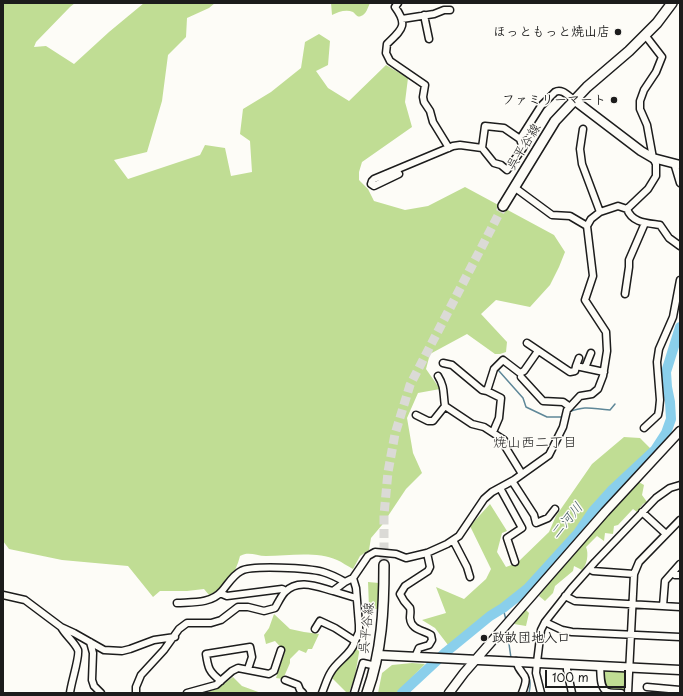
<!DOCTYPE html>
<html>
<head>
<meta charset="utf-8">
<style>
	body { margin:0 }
	#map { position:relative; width:683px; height:696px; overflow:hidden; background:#fdfcf7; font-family:"Playpen Sans",sans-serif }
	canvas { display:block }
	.frame { position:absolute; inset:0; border:4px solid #1c1c1c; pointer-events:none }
	.scale { position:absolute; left:545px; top:670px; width:81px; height:18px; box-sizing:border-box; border:2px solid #1c1c1c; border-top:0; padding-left:5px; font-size:12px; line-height:14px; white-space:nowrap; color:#1c1c1c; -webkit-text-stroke:3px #fdfcf7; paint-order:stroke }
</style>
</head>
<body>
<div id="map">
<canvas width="683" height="696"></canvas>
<div class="frame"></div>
<div class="scale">100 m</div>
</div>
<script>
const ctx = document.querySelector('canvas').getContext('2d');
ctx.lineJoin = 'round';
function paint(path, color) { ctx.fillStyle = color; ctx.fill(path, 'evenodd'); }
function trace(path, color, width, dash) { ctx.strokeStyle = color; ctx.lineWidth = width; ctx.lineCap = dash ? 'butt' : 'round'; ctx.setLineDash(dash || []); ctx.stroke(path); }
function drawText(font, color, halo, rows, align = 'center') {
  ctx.font = font + ' "Playpen Sans","Klee One",sans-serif'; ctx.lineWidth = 3; ctx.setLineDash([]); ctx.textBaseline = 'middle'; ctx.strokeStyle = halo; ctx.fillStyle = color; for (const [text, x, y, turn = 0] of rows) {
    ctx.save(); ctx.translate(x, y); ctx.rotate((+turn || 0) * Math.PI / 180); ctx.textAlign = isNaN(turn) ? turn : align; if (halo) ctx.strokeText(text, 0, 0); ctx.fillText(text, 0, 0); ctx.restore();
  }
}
paint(new Path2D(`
	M3 3H75L70 7 36 42 34 47 46 46 74 64 109 32 144 3H215L209 8 187 18 186 37 168 55 162 101 147 152 114 160 128 179 200 155 205 145 225 148 231 176 252 172 250 141 240 134 243 109 271 92 301 68 305 42 319 34 330 41 328 65 316 71 328 88 349 101 386 65 408 78 405 102 412 127 362 162 359 172V180L368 189 374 201 405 210 428 206 465 187 554 235 565 252 559 267 550 285 530 307 496 300 481 314 507 342 506 352 500 354H495L467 334 430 354 426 369 440 389 418 393 407 418 413 453 422 473 406 489 382 525 371 538 369 550 360 556 353 569C347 566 342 562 337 560 316 551 288 556 266 556 256 556 249 551 240 556 236 573 226 587 209 595L204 589 187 591H160L153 597 128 566 62 560 9 549 3 541Z
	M331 3H370C368 7 366 15 361 16 357 18 356 14 353 12 346 9 338 12 332 15Z
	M624 437 640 438 651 449 594 504 568 539 525 590 448 645 435 628 422 620 446 613 436 587 464 599 486 579 491 569 470 526 490 504 507 531 502 533 497 552 506 567 517 563 549 532 556 516 592 464Z
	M637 481 644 485 642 495 647 502 643 504 637 512 633 509 618 525 614 526 613 534 605 533 604 541 597 536 586 547C589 554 587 565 582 570L574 566 573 571 555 586 553 593 545 601 539 596C569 556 604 519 637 481Z
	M368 582 379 583 378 609 369 608Z
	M525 609 529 613 526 626 514 624Z
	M274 614 290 629 304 632 319 634 312 649H308L306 653 299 650 290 659V663L283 679 276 678 285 652 275 641 266 644 264 635 269 628Z
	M358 644 360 647 355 676 349 693H347L330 676 353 649Z
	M412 663 425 664 397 693H378L382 673 392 665Z
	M604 669 627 671 626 691C608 689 603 690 604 669Z
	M233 677 242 686 261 693H204L217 689Z`), '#c0dd94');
trace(new Path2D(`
	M499 371 523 398 526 407 547 417H562
	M569 412C587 405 592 409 610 410L615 404
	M503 608 506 620
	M507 630 511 658
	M524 671C531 678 531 683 529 693`), '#5e8798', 1.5);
trace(new Path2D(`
	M402 693 446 652 490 616 503 608 527 589 578 533 593 511 611 491 655 450 666 433 671 419 670 402 667 387 666 372 680 327`), '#8acfeb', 10);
trace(new Path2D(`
	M384 565V515L388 472 395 434 410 385 503 206`), '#dbdad6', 9, [9, 4.5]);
const street = new Path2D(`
	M398 3 395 7C409 26 401 30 387 44L386 53 390 61 425 85 423 97 424 102 430 111 433 122 449 148
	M424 15 429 39
	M402 19 434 14 444 10H450
	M583 129 580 149 582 164 600 212
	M482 148 494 163 501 165 507 170 523 148 520 139
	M674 163 680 183
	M399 174 374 186 371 184 372 181 374 179 453 146 460 145 482 148 485 126 504 128 520 139 541 106 555 92C562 88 568 96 574 100
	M514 187 552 215 570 216 587 226
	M627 209 648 189 656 176V164L653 158 647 125 640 109V101L644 90 656 72 662 57 645 35
	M625 294 629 267V260L645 223
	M527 343 570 372 575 371 576 366 604 372
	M443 363 452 365 482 390 487 391 501 398 499 418 493 432
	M576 366 579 358
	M585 368 591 353
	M438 376C445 387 443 394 445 406
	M521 377 543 401 563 402 570 407
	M487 391 494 369 503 360 520 373 524 371 538 351
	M416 415 428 421H433L445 406 472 424 484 427 504 440 506 448 522 474
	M644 428 658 415 659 410 660 400 657 362 659 349 673 317 680 280
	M512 481 534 515 536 523 548 518 555 509
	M500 488 522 528 507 538 515 562
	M642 512 666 534
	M453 540 467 567 470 577
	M590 569 593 571 634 574
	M672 573 675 575H680
	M333 591 356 598
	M220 593 227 596 282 589 286 591
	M3 595 25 600 61 627 74 633 104 650 122 651 130 649 154 640 175 637
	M565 596 575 601 680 607
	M177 603C192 602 211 604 222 591 228 584 233 575 241 571 252 565 309 568 323 572 330 574 338 578 345 582
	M663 606 665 581 680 564
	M545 622 562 630 572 632 680 637
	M61 627C65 635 74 641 78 650 80 656 71 683 70 693
	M315 629 320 621 335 628 355 641 359 632V625L356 588 353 578
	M90 642 93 653 92 680 94 686 101 693
	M415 657 419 648 429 645 432 640 431 635C423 630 411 630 410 618 410 614 411 612 410 608L404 601 400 594 405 586 428 571 430 567 427 553
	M516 661C521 679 531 671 522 693
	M567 664V670L572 693
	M600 666C601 673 599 689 608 692 612 693 618 693 621 693
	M285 680 298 685 300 690 303 693
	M221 681C209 672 208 668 206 654L250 647 252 657 248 669
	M647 687 680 690
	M136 693V687L141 675 164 650 179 629 187 623H211L221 620 238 607H248L264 611 275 608C278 603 281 596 285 592 298 578 318 587 333 591L345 582 353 578 368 556 375 552 396 554 406 558 427 553 447 544 459 536 484 499 492 492 514 480 549 455 563 427 567 410 580 396 592 394 598 389 603 376 607 351 606 332 585 300 593 276 587 226 591 219 600 212 618 206 627 209C632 223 647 223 660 225L669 238 680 246
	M187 693 216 685 232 671 238 668 269 674 274 671 281 650
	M322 693C325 686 327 678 331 672 337 661 353 653 355 641
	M354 693 363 663 376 666
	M541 693 536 673 537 662 541 630 545 622 571 589 595 562 656 498 670 488 680 485
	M628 693 634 574 639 562 680 520`);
const secondary = new Path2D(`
	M574 100 641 151 653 158 680 165
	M378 655 680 670
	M449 693 464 673 605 512 680 431`);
const primary = new Path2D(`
	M503 206 555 121 587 87 629 51 657 23 672 3
	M367 693C382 651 384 609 384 565`);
trace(street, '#1c1c1c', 9);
trace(secondary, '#1c1c1c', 11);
trace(primary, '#1c1c1c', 12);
trace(street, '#fdfcf7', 6);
trace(secondary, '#fdfcf7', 8);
trace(primary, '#fdfcf7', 9);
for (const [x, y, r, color] of [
	[618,32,4,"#1c1c1c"],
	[614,100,4,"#1c1c1c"],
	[484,638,4,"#1c1c1c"]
]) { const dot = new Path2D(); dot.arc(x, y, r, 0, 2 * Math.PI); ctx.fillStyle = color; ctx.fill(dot); trace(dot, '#fdfcf7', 1.5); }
drawText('bold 13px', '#1c1c1c', '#fdfcf7', [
	["ほっともっと焼山店",610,32],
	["ファミリーマート",606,100],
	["政畝団地入口",492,638,"left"]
], 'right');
drawText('13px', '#1c1c1c', '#fdfcf7', [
	["呉平谷線",524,147,-58],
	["呉平谷線",367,628,-84]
]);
drawText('14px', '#1c1c1c', '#fdfcf7', [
	["焼山西二丁目",535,443]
]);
drawText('italic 14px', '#425b64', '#fdfcf7', [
	["二河川",567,521,-50]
]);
</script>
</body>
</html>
